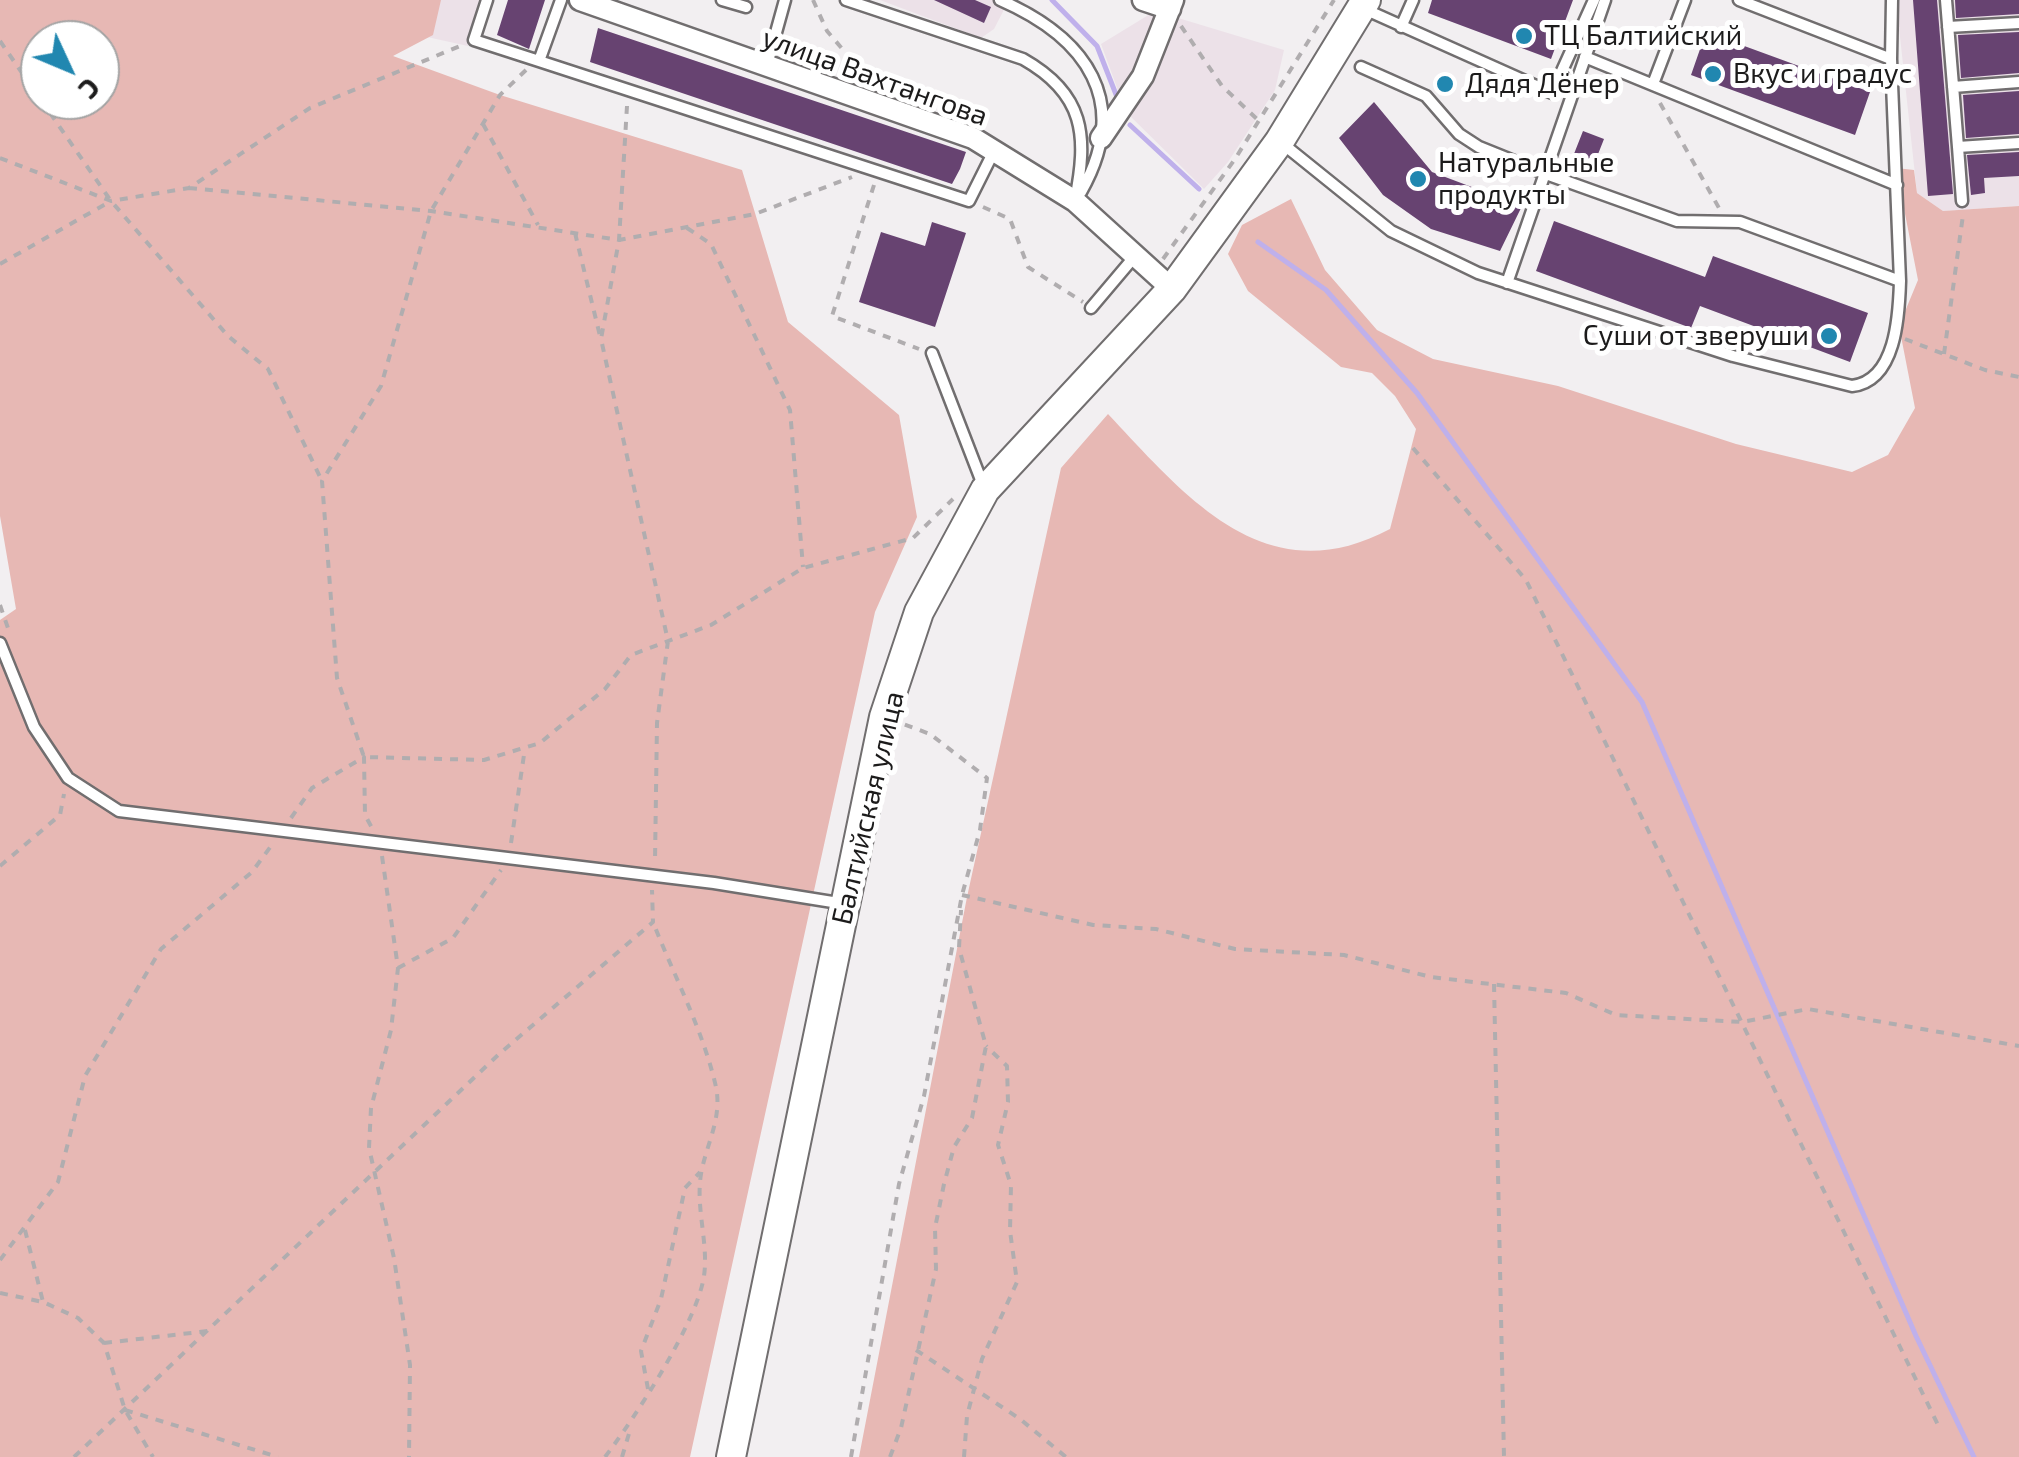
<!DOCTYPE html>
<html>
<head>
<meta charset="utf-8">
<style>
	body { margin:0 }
	#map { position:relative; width:2019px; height:1457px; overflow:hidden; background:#f2eff1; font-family:"Exo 2",sans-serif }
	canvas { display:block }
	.north { position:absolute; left:20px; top:20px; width:100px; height:100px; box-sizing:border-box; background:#fff; border:2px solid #a4a4a4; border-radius:50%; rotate:134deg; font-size:28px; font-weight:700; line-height:40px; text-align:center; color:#1c1b1b }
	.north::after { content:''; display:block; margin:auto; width:35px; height:45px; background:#2187b0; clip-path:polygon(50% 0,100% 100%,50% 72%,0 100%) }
</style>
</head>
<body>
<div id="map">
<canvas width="2019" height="1457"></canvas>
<div class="north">С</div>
</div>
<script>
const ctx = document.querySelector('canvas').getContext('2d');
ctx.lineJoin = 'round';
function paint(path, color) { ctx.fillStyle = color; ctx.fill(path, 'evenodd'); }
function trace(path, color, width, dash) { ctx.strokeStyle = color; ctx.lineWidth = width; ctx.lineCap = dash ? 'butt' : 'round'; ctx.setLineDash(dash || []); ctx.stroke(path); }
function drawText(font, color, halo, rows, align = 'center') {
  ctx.font = font + ' "Exo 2",sans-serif'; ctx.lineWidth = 10; ctx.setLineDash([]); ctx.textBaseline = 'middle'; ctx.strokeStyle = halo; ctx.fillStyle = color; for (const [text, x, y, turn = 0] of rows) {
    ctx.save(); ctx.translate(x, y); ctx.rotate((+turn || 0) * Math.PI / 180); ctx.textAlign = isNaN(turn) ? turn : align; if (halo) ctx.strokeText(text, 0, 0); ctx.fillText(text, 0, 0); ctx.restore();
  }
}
paint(new Path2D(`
	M429 0H482L468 46 418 35Z
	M880 0H1009L994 29 981 38Z
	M1896 0H2019V206L1943 211 1917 193Z
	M1155 11 1284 50 1275 90 1228 162 1204 189 1126 112 1101 44Z`), '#ece1e8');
paint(new Path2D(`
	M0 0H441L433 35 393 56 500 95 742 170 788 322 899 415 917 517 875 612 690 1457H0V620L16 609 0 516ZM40 40H100V100H40Z
	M1896 168 1914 170 1917 193 1943 211 2019 206V1457H859L967 897 1061 468 1108 414C1187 498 1266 595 1390 529L1416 429 1395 396 1372 373 1341 367 1248 291 1228 254 1242 225 1291 199 1325 270 1377 330 1433 359 1558 386 1736 444 1852 472 1888 455 1915 408 1899 326 1918 280Z`), '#e7b8b4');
trace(new Path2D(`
	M1052 0 1097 46 1117 97
	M1130 125 1199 189
	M1258 242 1326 290 1417 393 1642 702 1916 1336 1974 1457`), '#bfb0eb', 5);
paint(new Path2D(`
	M508 0H545L529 49 497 35Z
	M934 0H975L991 7 984 23Z
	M1432 0H1573L1551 59 1428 13Z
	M1913 0H1937L1953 194 1928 196Z
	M1955 0H2019V14L1956 18Z
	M598 28 966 152 960 169 952 184 590 62Z
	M1706 32 1870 92 1855 135 1691 75Z
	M2019 32V73L1961 78 1958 35Z
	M2019 91V134L1966 138 1963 95Z
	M1374 102 1432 172 1522 206 1500 251 1431 229 1383 195 1339 138Z
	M1583 131 1604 139 1591 172 1570 164Z
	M2019 152V176L1984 178 1985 193 1971 195 1967 155Z
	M1554 221 1705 277 1713 256 1868 313 1850 362 1700 306 1691 328 1536 271Z
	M932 222 966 233 935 327 859 302 881 232 925 246Z`), '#674371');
const lane = new Path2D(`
	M487 0 474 40 539 61 561 0
	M722 0 746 7
	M846 0 1023 59C1085 94 1088 136 1075 200
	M1000 0C1087 38 1132 102 1081 192
	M1739 0 1891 59 1900 281
	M1946 0 1958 147 2019 143
	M1362 8 1552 93 1594 0
	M1401 27 1413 0
	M1948 27 2019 23
	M1585 57 1897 185
	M1891 59 1892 0
	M539 61 969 201 994 151
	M767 65 785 0
	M1653 84 1685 0
	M1953 87 2019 82
	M1283 144 1391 231 1478 273 1733 356 1852 386C1896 381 1899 316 1900 281L1740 222 1677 221 1546 174 1479 147 1459 134 1426 96 1361 67
	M1958 147 1962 201
	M1507 283 1605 0
	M1091 308 1135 256
	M932 353 983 485
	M0 643 34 727 68 778 119 811 714 883 845 904`);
const street = new Path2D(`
	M580 0 973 138 1075 201 1172 289
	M1143 0 1170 9
	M1101 138 1143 76 1173 0`);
const secondary = new Path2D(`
	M731 1457 884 717 919 612 985 490 1172 289 1279 142 1366 0`);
trace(lane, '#716e6f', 15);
trace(street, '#716e6f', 25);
trace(secondary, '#716e6f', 32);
trace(new Path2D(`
	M813 0 827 31 869 80
	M1181 26 1222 86 1259 121
	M0 41 40 99
	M526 70 500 95 431 211 381 386 322 481 337 678 364 757 484 760 540 743 605 689 631 655 711 625 803 568 913 538 953 499
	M41 100 111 201 228 336 268 369 322 481
	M1660 103 1719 208
	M627 106 619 240 601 339 668 641 657 723 655 861
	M483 124 538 225
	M0 158 111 201 189 188 310 108 460 46
	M874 185 832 316 919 349
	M189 188 431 211 619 240 755 214 852 177
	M983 207 1010 219 1028 267 1083 302
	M687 228 711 244 790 410 803 567
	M575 233 600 336
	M1163 259 1235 159 1334 0
	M0 264 111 201
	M1905 339 1985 370 2019 377
	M1944 354 1963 215
	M1413 448 1526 580 1940 1429
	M0 605 10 634
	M291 818 312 788 364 757 365 815 372 828
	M511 843 525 748
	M382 856 398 968 391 1030 371 1108 369 1148 394 1258 410 1365 409 1457
	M0 866 60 815 64 794
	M962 895 1093 925 1156 929 1235 949 1344 955 1431 977 1566 993 1616 1015 1742 1022 1808 1009 2019 1046
	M398 968 453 938 501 870
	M1494 984 1504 1457
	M25 1230 43 1302
	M0 1260 58 1182 85 1076 161 949 252 872 274 842
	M0 1293 43 1302 78 1318 104 1343 125 1410 153 1457
	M104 1343 208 1331
	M916 1350 1020 1419 1066 1457
	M648 1389 641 1351 661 1299 685 1188 700 1172
	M125 1410 278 1457
	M74 1457 498 1055 653 922 652 890
	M605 1457C634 1419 697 1323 704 1276 709 1242 694 1204 702 1169 708 1141 722 1117 716 1087 703 1030 674 976 653 922
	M622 1457 631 1427
	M851 1457 899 1184 924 1096 962 895 980 830 987 778 930 734 903 724
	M890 1457 901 1428 936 1269 935 1228 944 1184 954 1147 972 1118 986 1046 959 948 961 910
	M964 1457 967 1416 982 1359 1017 1282 1010 1231 1011 1185 998 1145 1008 1102 1007 1066 986 1046`), '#b0adaf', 4, [8, 8]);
trace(lane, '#fff', 10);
trace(street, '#fff', 20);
trace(secondary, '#fff', 28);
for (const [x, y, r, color] of [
	[1524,36,10,"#2187b0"],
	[1713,74,10,"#2187b0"],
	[1445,84,10,"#2187b0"],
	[1418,179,10,"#2187b0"],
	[1829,336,10,"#2187b0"]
]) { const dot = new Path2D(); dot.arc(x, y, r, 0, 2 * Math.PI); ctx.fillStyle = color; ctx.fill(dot); trace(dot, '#fff', 4); }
drawText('28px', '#1c1b1b', '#fff', [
	["ТЦ Балтийский",1544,36],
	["Вкус и градус",1733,74],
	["Дядя Дёнер",1465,84],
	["Натуральные",1438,163],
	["продукты",1438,195],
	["Суши от зверуши",1809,336,"right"]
], 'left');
drawText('28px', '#1c1b1b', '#fff', [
	["улица Вахтангова",875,77,20],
	["Балтийская улица",868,808,-77]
]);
</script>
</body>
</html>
